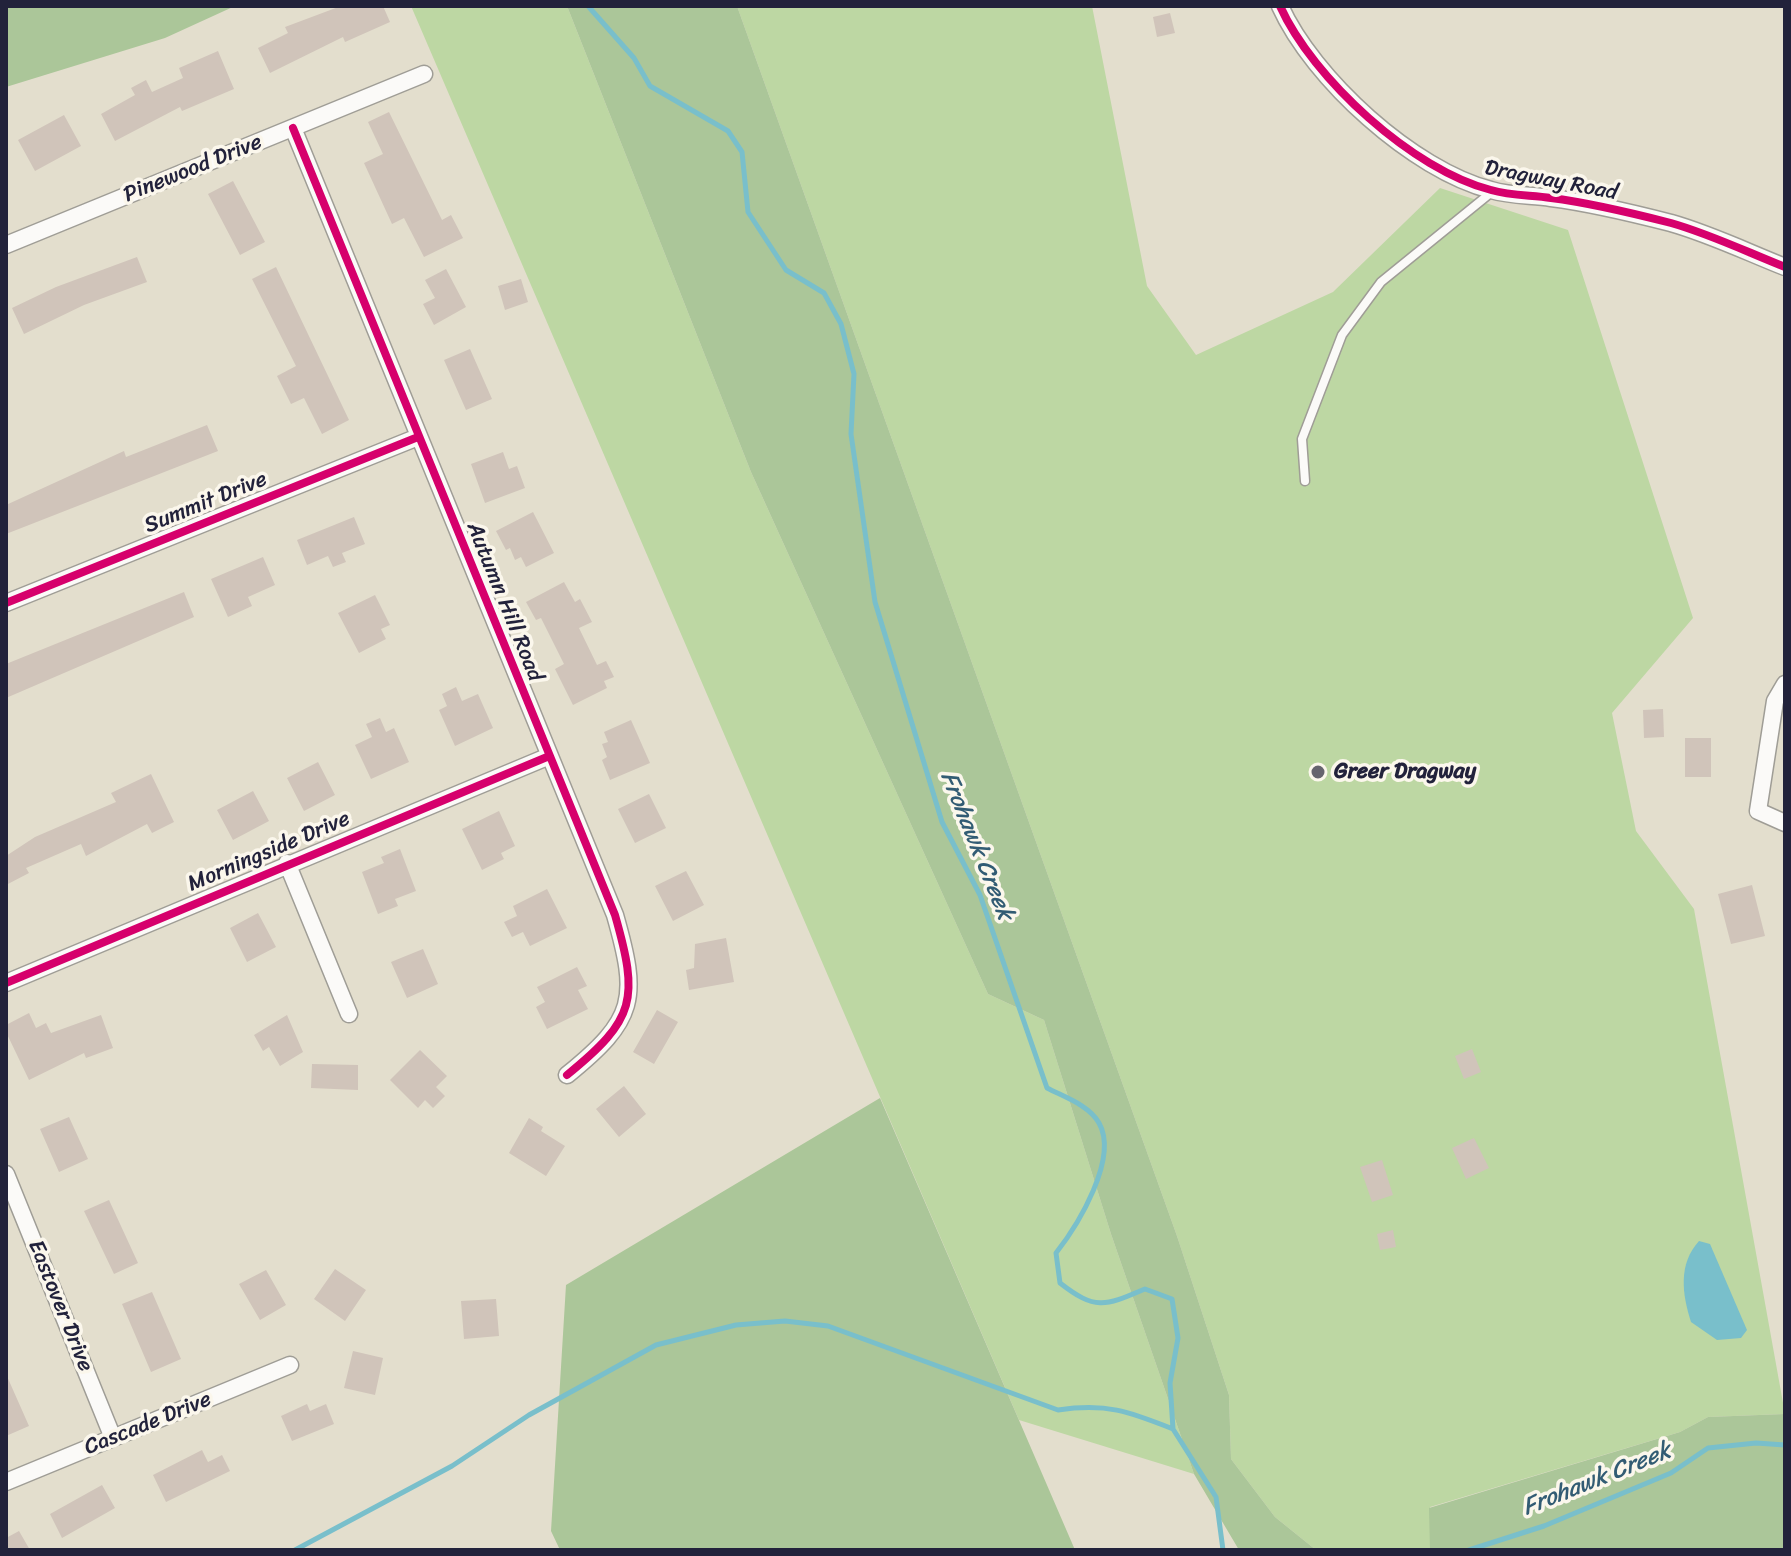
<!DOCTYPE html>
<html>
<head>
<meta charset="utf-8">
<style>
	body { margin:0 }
	#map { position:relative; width:1791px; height:1556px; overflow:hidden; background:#e3decd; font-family:Sriracha,sans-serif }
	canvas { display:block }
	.frame { position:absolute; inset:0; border:8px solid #22223b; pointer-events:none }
</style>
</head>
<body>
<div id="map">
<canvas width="1791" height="1556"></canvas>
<div class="frame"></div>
</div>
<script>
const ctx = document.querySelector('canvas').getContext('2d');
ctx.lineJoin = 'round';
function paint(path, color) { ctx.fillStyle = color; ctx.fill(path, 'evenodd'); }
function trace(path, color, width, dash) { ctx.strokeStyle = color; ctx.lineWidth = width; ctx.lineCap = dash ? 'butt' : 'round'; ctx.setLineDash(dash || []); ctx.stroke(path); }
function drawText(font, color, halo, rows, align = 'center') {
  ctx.font = font + ' Sriracha,sans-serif'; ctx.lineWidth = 7; ctx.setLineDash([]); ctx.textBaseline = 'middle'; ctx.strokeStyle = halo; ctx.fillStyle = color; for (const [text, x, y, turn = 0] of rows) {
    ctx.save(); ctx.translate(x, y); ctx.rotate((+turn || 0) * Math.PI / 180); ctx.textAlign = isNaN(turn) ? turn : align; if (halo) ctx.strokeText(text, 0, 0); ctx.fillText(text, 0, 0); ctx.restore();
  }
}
paint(new Path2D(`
	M411 6H567L751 472 988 994 1044 1020 1111 1234 1194 1474 1019 1420Z
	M737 6H1092L1147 286 1196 355 1333 292 1440 188 1568 230 1693 618 1612 713 1636 831 1694 909 1785 1414 1708 1417 1680 1432 1430 1507V1550H1316L1275 1517 1231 1459 1229 1395 1177 1236Z`), '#bdd7a3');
paint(new Path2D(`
	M6 6H235L165 38 6 87Z
	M567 6H737L1177 1236 1229 1395 1231 1459 1275 1517 1316 1550H1239L1194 1474 1111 1234 1044 1020 988 994 751 472Z
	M880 1098 1075 1550H560L551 1531 566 1285Z
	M1785 1414V1550H1430L1429 1508 1680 1432 1708 1417Z`), '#abc699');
paint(new Path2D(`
	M1699 1241 1710 1244 1747 1330 1741 1338 1717 1340 1691 1322C1682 1294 1678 1264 1699 1241Z`), '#79bfcb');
trace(new Path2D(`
	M588 6 634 58 650 86 728 131 742 152 748 212 786 270 824 293 841 324 854 374 851 434 875 602 942 822 980 895 1047 1088C1064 1097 1089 1105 1099 1123 1119 1158 1078 1225 1056 1253L1060 1283C1096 1311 1105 1306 1145 1289L1172 1299 1178 1338 1170 1383 1173 1429 1216 1497 1223 1550
	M295 1550 452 1466 529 1415 656 1345 736 1325 785 1321 828 1326 1058 1410C1106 1403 1128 1411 1173 1429
	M1469 1550 1544 1526 1671 1473 1708 1448 1756 1443 1785 1445`), '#79bfcb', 5);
paint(new Path2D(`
	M341 6H383L390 22 345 42 343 37 270 73 258 48 288 33 285 27Z
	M1170 13 1175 33 1157 37 1153 17Z
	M218 51 234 89 182 111 180 107 115 141 101 114 135 95 131 88 146 80 152 92 183 78 179 68Z
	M389 112 442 220 451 215 463 238 424 257 404 218 392 224 364 163 383 154 368 122Z
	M64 115 81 146 35 171 18 140Z
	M233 181 265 242 240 255 208 194Z
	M137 257 147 282 84 305 24 334 12 308 56 287Z
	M276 267 349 420 322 434 304 398 291 404 277 376 296 366 252 279Z
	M446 269 466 307 434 325 423 304 435 298 425 280Z
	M521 279 528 302 505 310 498 286Z
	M470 349 492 399 466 410 444 360Z
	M207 425 218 451 6 534V505L124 451 126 457Z
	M503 452 509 469 517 466 525 488 485 503 471 464Z
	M533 512 554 553 526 567 521 557 515 560 510 548 506 550 496 531Z
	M354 517 365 544 342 553 346 562 333 567 328 556 307 565 297 540Z
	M263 557 275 585 248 597 252 606 228 617 211 579Z
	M564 582 575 602 580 599 592 622 579 628 597 665 606 661 614 677 604 681 607 688 573 705 555 669 564 664 541 618 536 620 526 602Z
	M184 592 194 617 6 698V664Z
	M375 595 390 625 381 629 386 639 359 653 338 613Z
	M456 687 462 701 478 694 493 728 455 746 439 710 447 706 442 694Z
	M1663 709 1664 737 1644 738 1643 710Z
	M380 718 386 732 394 728 409 762 371 779 355 745 372 737 366 724Z
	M631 720 650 763 610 780 602 760 607 757 602 744 608 742 604 732Z
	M1685 738H1711V777H1685Z
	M318 762 335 795 304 811 287 778Z
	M151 774 174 822 152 833 147 824 86 856 81 844 26 868 29 873 6 885V856L35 837 116 802 111 793Z
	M253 791 269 821 233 840 217 810Z
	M649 794 666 828 635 843 618 809Z
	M499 811 515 846 501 853 504 859 482 870 462 829Z
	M400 849 416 891 395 899 398 906 378 914 362 872 384 863 381 857Z
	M686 871 704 905 673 921 655 886Z
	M1752 885 1765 936 1731 944 1718 894Z
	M547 889 567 928 530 946 523 932 512 937 504 922 517 916 513 906Z
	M258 913 276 947 247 962 230 928Z
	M726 938 734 982 689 990 686 970 694 968 695 944Z
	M423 949 438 984 407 998 391 962Z
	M577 967 587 986 578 990 588 1009 547 1029 536 1007 545 1002 537 987Z
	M657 1010 678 1022 654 1064 633 1052Z
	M29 1013 36 1028 46 1023 51 1033 101 1015 113 1048 86 1058 84 1053 29 1080 6 1032V1025Z
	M287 1015 303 1052 280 1066 269 1047 263 1051 254 1035Z
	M1472 1049 1481 1072 1464 1079 1455 1056Z
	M420 1050 447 1076 436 1087 445 1096 433 1108 425 1100 418 1108 390 1080Z
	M312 1064 358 1065V1090L311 1088Z
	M624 1086 646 1114 619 1137 596 1109Z
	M69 1117 88 1159 59 1172 40 1129Z
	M529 1118 543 1127 541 1131 565 1146 546 1176 509 1153Z
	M1474 1138 1489 1168 1466 1179 1452 1148Z
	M1382 1160 1393 1195 1372 1202 1360 1167Z
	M109 1200 138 1263 114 1274 84 1211Z
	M1393 1230 1396 1247 1380 1250 1377 1234Z
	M335 1269 366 1290 345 1321 314 1299Z
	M266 1270 286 1305 260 1320 239 1284Z
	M152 1292 181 1359 151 1372 122 1304Z
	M496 1299 499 1336 464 1339 461 1301Z
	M353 1351 383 1358 375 1395 344 1388Z
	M6 1374 29 1426 6 1436Z
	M307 1404 310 1411 326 1404 334 1424 292 1441 281 1416Z
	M202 1450 208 1462 222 1455 230 1471 166 1502 153 1475Z
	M102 1485 115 1508 62 1538 50 1514Z
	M19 1531 30 1550H6V1538Z`), '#d0c4ba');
const lane = new Path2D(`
	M1305 481 1302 439 1342 335 1381 282 1493 191`);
const street = new Path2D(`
	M1280 6C1313 79 1413 170 1491 190 1511 196 1531 195 1551 198 1591 203 1632 213 1671 223 1710 234 1747 252 1785 267
	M293 128 615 915C639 999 636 1019 567 1075
	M6 245 424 74
	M6 603 418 437
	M1785 684 1775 701 1758 811 1785 823
	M287 863 349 1014
	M6 983 547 757
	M6 1174 113 1438
	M6 1482 290 1365`);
trace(lane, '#9f9d96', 11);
trace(street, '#9f9d96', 19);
trace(lane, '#fbfaf8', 8);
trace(street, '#fbfaf8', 16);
trace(new Path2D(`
	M1280 6C1313 79 1413 170 1491 190 1511 196 1531 195 1551 198 1591 203 1632 213 1671 223 1710 234 1747 252 1785 267
	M293 128 615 915C639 999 636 1019 567 1075
	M6 603 418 437
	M6 983 547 757`), '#d6006c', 8);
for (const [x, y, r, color] of [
	[1318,772,8,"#66646e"]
]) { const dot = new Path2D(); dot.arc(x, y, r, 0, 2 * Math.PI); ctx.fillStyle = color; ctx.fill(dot); trace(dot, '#fbf7ec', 3); }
drawText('22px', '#22223b', '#fbf7ec', [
	["Pinewood Drive",193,169,-22],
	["Dragway Road",1551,181,11],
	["Summit Drive",206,503,-22],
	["Autumn Hill Road",504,602,68],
	["Morningside Drive",269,852,-23],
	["Eastover Drive",60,1306,68],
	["Cascade Drive",148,1424,-22]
]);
drawText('bold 22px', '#22223b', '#fbf7ec', [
	["Greer Dragway",1334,772]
], 'left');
drawText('italic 24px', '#325c74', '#fbf7ec', [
	["Frohawk Creek",976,846,68],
	["Frohawk Creek",1597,1480,-22]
]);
</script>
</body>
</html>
